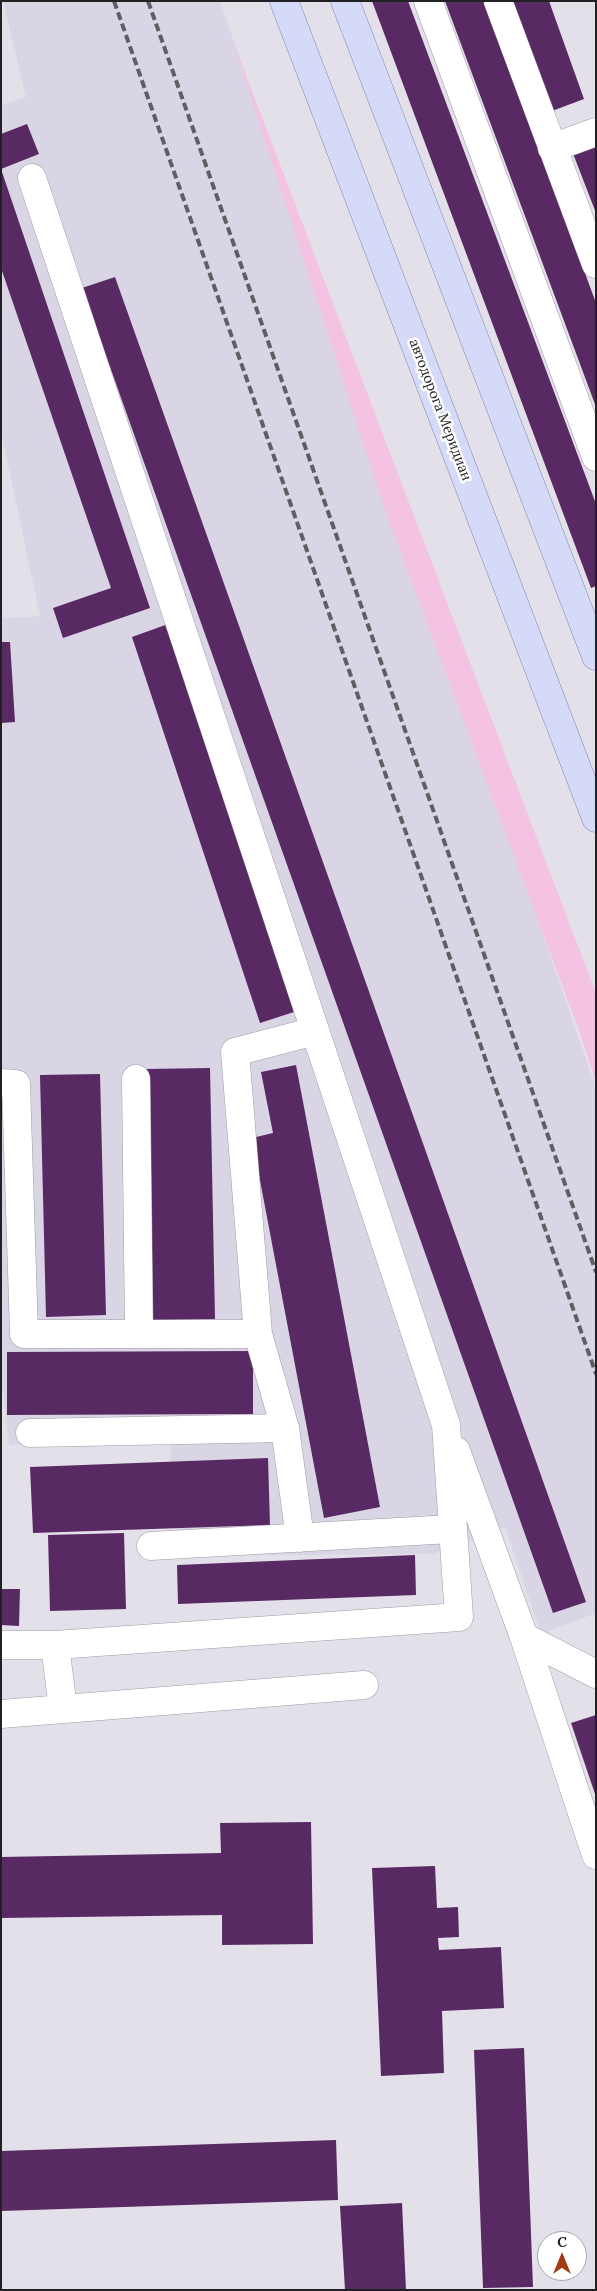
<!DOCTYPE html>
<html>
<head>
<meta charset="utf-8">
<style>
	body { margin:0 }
	#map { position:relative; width:597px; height:2291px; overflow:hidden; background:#e3e0e9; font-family:Lora,serif }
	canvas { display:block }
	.frame { position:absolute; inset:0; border:2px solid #212023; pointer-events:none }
	.north { position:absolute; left:537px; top:2231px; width:50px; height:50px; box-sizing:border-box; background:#fff; border:1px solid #a6a6a7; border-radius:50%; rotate:0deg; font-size:14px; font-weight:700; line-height:20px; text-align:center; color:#212023 }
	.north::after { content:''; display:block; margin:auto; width:18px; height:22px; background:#a13b12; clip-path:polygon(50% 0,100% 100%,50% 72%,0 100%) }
</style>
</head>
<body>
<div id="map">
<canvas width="597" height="2291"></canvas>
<div class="frame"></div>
<div class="north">С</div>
</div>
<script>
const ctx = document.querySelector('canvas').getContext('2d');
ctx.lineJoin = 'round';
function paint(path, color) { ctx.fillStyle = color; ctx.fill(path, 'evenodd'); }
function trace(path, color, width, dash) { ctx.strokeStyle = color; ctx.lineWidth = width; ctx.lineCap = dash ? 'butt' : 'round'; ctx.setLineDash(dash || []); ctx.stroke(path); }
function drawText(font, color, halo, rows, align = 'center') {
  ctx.font = font + ' Lora,serif'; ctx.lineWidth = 5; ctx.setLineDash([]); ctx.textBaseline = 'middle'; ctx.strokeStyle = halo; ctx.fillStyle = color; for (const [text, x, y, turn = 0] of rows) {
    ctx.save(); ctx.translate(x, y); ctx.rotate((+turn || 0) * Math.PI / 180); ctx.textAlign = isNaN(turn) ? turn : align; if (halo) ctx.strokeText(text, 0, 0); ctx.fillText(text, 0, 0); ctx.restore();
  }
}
paint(new Path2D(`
	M3 1H220L596 1088V1613L541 1634 505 1527 434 1554 176 1556 170 1439 9 1445 1 1378V618L40 616 1 431V105L26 97Z`), '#dad5e5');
paint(new Path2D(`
	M231 36 596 993V1082L580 1033 385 510Z`), '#f4c3e2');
paint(new Path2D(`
	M372 1H408L596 504V586L591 588Z
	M445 1H485L596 303V407Z
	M512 1H549L584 99 552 111Z
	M27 124 39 154 1 169V134Z
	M596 141V213L572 151Z
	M2 172 150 608 63 638 53 608 111 588 1 268Z
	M115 277 586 1602 553 1613 82 288Z
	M168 624 297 1011 260 1023 132 637Z
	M1 642H10L15 722 1 723Z
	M296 1065 380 1507 324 1518 252 1138 273 1133 261 1072Z
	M210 1068 215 1319 150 1320 145 1069Z
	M100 1074 106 1315 46 1317 40 1075Z
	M253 1351V1414L7 1415V1352Z
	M268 1458 270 1525 33 1533 30 1467Z
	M124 1533 126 1609 50 1611 48 1535Z
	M415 1555 416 1595 178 1604 177 1565Z
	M1 1589H20L19 1626 1 1625Z
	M596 1715V1794H595L571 1723Z
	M311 1822 313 1944 222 1945V1915L1 1918V1857L221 1853 220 1823Z
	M435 1866 437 1908 458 1907 459 1937 438 1938 439 1950 501 1947 504 2008 442 2011 444 2073 381 2076 372 1868Z
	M524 2048 533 2287 483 2288 474 2050Z
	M336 2140 338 2200 1 2211V2151Z
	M402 2203 406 2290H345L340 2206Z`), '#592964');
const minor = new Path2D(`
	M428 1 596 457
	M498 1 596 264
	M552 148 596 132
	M136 1079 139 1334
	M1 1083 16 1084 24 1334H258
	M30 1433 285 1428
	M456 1451 524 1637 596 1674
	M300 1538 285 1428 258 1334 235 1052 315 1031
	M151 1546 451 1529
	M524 1637 596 1855
	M1 1645H55L459 1617 446 1425 32 178
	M55 1645 63 1709
	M1 1714 364 1685`);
const major = new Path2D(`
	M284 1 596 818
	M345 1 596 656`);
trace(minor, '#9e9ba3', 29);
trace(major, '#8589ac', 29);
trace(minor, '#fff', 28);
trace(major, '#d6daf9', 28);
trace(new Path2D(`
	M114 1 596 1374
	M148 1 596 1272`), '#605e63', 4, [8, 4]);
drawText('14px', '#212023', '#fff', [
	["автодорога Меридиан",440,410,69]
]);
</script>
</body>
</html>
